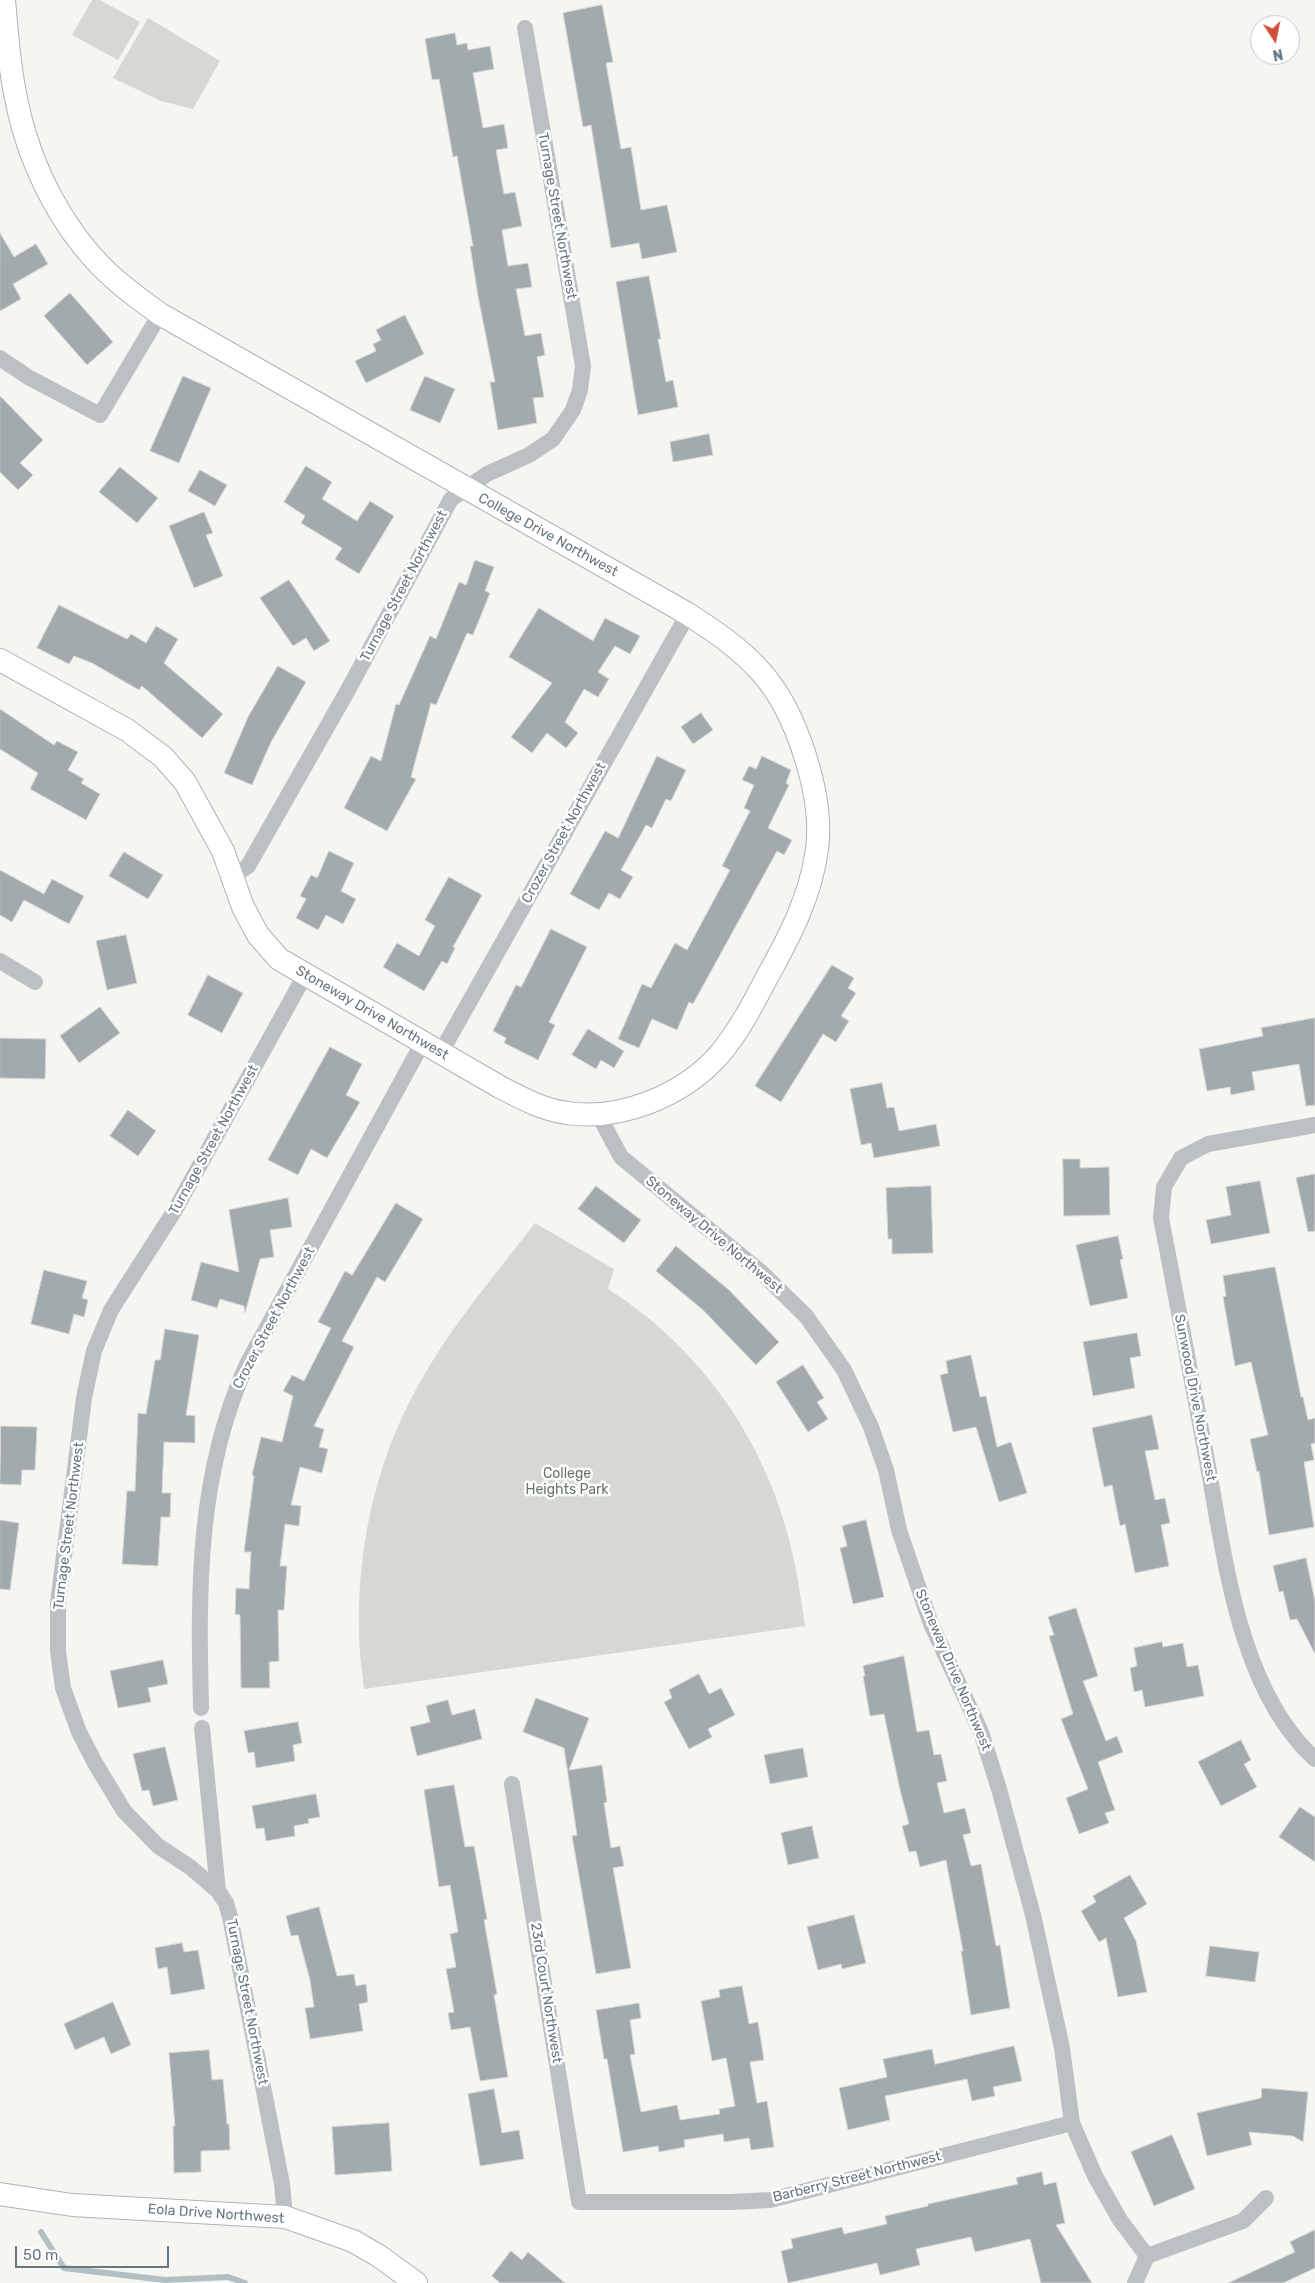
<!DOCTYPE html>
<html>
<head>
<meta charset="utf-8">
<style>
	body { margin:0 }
	#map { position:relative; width:1315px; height:2283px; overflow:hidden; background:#f5f5f2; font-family:Rubik,sans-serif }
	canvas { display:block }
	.north { position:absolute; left:1250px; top:15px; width:50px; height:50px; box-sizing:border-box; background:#fff; border:1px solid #c2c9cc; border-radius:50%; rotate:169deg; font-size:14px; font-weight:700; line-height:20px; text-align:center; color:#677780 }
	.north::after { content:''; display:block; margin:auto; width:18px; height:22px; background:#d04e37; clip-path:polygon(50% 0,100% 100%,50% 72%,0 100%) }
	.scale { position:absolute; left:15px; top:2246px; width:154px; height:22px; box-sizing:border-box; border:2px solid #677780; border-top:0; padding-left:6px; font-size:15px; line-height:18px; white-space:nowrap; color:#677780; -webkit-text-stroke:4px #fff; paint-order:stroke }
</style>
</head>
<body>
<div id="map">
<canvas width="1315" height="2283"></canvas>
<div class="north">N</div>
<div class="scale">50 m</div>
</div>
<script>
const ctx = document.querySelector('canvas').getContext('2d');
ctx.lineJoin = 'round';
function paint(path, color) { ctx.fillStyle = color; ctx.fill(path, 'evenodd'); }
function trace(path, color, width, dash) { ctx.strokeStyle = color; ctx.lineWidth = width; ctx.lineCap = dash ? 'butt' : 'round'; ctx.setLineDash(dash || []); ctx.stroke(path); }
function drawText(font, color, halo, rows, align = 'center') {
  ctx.font = font + ' Rubik,sans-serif'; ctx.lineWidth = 5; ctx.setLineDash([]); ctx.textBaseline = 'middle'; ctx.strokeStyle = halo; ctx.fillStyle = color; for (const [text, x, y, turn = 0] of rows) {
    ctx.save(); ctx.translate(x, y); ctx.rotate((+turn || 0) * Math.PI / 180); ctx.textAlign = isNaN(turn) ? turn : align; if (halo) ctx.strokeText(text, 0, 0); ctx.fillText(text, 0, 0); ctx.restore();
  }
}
paint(new Path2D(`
	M92 0H100L140 22 118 60 72 35Z
	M148 18 220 61 193 109 161 101 113 78Z
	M535 1223 614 1269 608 1289C706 1351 773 1452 795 1565 799 1585 802 1606 805 1626L364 1689C362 1670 359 1651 359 1632 357 1540 379 1449 427 1370 458 1318 498 1271 535 1223Z`), '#d5d9d2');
trace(new Path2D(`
	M41 2232 64 2268 165 2280 228 2277 245 2283`), '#b3bfc3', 6);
const building = new Path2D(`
	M602 5 613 62 606 63 621 149 631 147 641 210 667 205 677 252 642 259 639 243 611 248 591 125 583 127 563 13Z
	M455 33 457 45 467 43 468 50 490 46 494 69 473 73 483 128 504 124 508 148 496 150 504 194 515 192 522 226 502 230 508 266 528 263 532 287 516 289 525 336 541 333 545 355 537 357 544 397 533 398 537 423 498 430 490 382H495L478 296 470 246H473L457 156 453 157 439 79 432 80 425 39Z
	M0 233 14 257 36 244 48 264 13 284 21 299 0 311Z
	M649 276 661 339H658L666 382 673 380 678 407 638 415 616 282Z
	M70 293 113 342 87 365 44 316Z
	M405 315 424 354 366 383 355 361 376 351 373 344 381 340 376 330Z
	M183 376 211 388 179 463 150 451Z
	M425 376 455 389 440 423 410 410Z
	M0 396 43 440 20 463 33 475 18 490 0 472Z
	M709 434 713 455 673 462 670 442Z
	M306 466 332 482 322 499 357 521 370 501 394 516 359 574 335 559 342 548 301 523 305 516 284 502Z
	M120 467 158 498 137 523 99 492Z
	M200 470 227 485 215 506 188 491Z
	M204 512 213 533 206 535 223 576 194 588 169 526Z
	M475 560 494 567 485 591 490 593 473 635 467 633 436 705 431 703 411 777 416 779 387 831 344 808 371 756 381 761 396 704 399 705 430 636 436 639 459 582 466 585Z
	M289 580 330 641 314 651 306 638 293 646 260 598Z
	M59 605 127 639 131 634 146 643 156 626 178 639 164 663 223 714 202 738 142 686 139 690 92 663 74 656 69 664 37 648Z
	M539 608 593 641 605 618 640 636 630 654 615 646 598 672 609 679 598 697 584 689 565 722 578 733 566 748 547 733 532 753 511 737 552 683 509 657Z
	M278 666 306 682 271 742 252 785 224 773 248 717Z
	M0 709 54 745 57 741 78 752 68 770 84 779 81 783 100 794 86 820 30 789 38 773 0 749Z
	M701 713 713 730 693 744 681 727Z
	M657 756 686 770 671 801 666 799 652 828 646 825 621 870 633 877 620 899 609 893 599 910 570 894 605 831 618 838Z
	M762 756 791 770 786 783 789 785 768 828 792 840 784 855 777 851 693 1004 689 1002 677 1030 652 1019 639 1048 618 1039 642 984 651 988 675 943 687 950 730 870 722 866 750 811 744 808 754 785 742 780 749 766 756 769Z
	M329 851 354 863 341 891 356 899 343 924 326 915 318 930 296 918 306 899 300 896 311 875 317 878Z
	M124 852 163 875 148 899 109 876Z
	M0 870 44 894 52 879 84 896 69 924 24 900 12 922 0 915Z
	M449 877 482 895 453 947 455 948 447 964 442 961 424 991 383 967 397 943 419 956 435 926 425 920Z
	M551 929 587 947 549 1022 555 1025 538 1060 504 1043 506 1038 493 1031 516 985 521 987Z
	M126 935 137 983 107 990 96 941Z
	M832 965 854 978 848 988 856 993 841 1016 849 1021 836 1042 823 1034 781 1102 755 1086Z
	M208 975 243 993 222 1033 188 1015Z
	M100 1007 120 1033 79 1063 60 1036Z
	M1315 1018V1105L1306 1106 1299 1064 1252 1072 1255 1090 1231 1095 1230 1087 1207 1091 1199 1049 1263 1036 1261 1028Z
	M588 1029 624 1051 614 1068 601 1060 596 1069 572 1055Z
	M0 1038 46 1039 45 1079 0 1078Z
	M330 1047 362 1064 346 1095 360 1102 327 1158 311 1149 298 1175 268 1160Z
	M882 1083 887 1108 894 1107 899 1131 936 1124 940 1146 874 1158 871 1143 861 1145 850 1089Z
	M128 1110 156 1131 138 1156 110 1136Z
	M1063 1159H1080V1168L1109 1167 1110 1215 1064 1216Z
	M1315 1174V1231L1308 1232 1296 1178Z
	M1260 1181 1270 1233 1211 1244 1206 1220 1231 1215 1226 1187Z
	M596 1186 641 1220 624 1243 578 1209Z
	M931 1186 933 1253 892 1254V1239H888L886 1188Z
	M288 1198 292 1227 270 1230 274 1257 260 1259 245 1313 244 1306 220 1299 217 1308 191 1300 201 1262 239 1272 229 1210Z
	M396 1203 423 1219 385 1282 377 1277 342 1341 354 1347 314 1426 324 1429 319 1447 328 1449 322 1473 300 1467 291 1505 301 1506 299 1526 285 1524 280 1566H287L284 1610H278L279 1661 269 1662 270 1688H241L240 1615 235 1614 236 1588 249 1589 251 1552H244L254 1476 252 1475 261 1437 282 1442 293 1396 283 1391 292 1375 304 1381 331 1328 318 1322 345 1271 352 1275Z
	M1118 1236 1123 1259 1120 1260 1128 1298 1090 1306 1076 1245Z
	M676 1246 729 1290 779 1342 756 1365 703 1310 656 1271Z
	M1275 1267 1301 1397H1303L1308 1420 1315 1418V1443L1311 1444 1314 1460 1304 1462 1314 1527 1269 1535 1259 1471 1257 1472 1250 1439 1268 1435 1251 1362 1235 1366 1223 1297 1226 1296 1223 1276Z
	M44 1270 87 1281 82 1298 88 1300 84 1317 74 1314 69 1334 31 1324Z
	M165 1329 199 1335 186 1415 195 1416V1443L164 1442 162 1493H171L170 1517H161L158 1566 122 1564 127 1491H135L138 1413 146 1414 155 1360H160Z
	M1137 1333 1141 1356 1130 1358 1135 1388 1093 1396 1083 1342Z
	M971 1355 980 1397 986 1396 997 1447 1011 1442 1027 1493 999 1502 976 1427 953 1432 940 1375 948 1373 946 1361Z
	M803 1365 824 1398 817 1402 828 1419 808 1432 776 1382Z
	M1152 1415 1159 1449 1145 1451 1155 1500 1165 1498 1170 1523 1161 1525 1169 1566 1135 1573 1125 1524 1120 1526 1112 1485 1104 1487 1092 1428Z
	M1 1426 37 1427 35 1470H22L21 1485 0 1484Z
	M0 1520 19 1523 10 1590 0 1589Z
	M866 1520 884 1597 853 1604 840 1548 847 1546 842 1526Z
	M1306 1558 1315 1601V1654L1297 1619 1290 1620 1283 1591 1279 1592 1273 1566Z
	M1076 1608 1098 1676 1083 1681 1106 1741 1117 1736 1123 1752 1098 1762 1115 1810 1105 1813 1109 1823 1079 1834 1066 1798 1088 1789 1061 1719 1073 1714 1049 1636 1054 1635 1048 1617Z
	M1162 1642 1163 1647 1183 1643 1187 1667 1198 1665 1204 1696 1145 1707 1142 1690 1134 1692 1130 1668 1137 1666 1134 1648Z
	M904 1656 917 1732 929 1730 934 1755 941 1754 947 1781 937 1783 944 1813 965 1808 971 1833 963 1835 971 1866 981 1864 996 1946 1000 1945 1010 2008 971 2015 961 1951H963L946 1860 920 1867 916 1851 909 1852 902 1826 909 1824 900 1790 884 1714 870 1716 863 1676H865L863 1666Z
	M163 1660 168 1684 148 1688 151 1702 118 1708 110 1671Z
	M699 1674 709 1694 721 1688 735 1715 708 1729 712 1737 689 1749 664 1702 672 1698 669 1690Z
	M536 1698 589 1718 569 1770 602 1765 607 1802 604 1803 611 1848 620 1846 624 1866 613 1868 631 1968 596 1974 572 1836 577 1835 564 1748 523 1732Z
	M448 1700 452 1715 475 1709 482 1739 417 1756 410 1727 430 1722 426 1706Z
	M298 1722 302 1743 293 1745 295 1761 256 1768 254 1752 248 1753 244 1731Z
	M1241 1740 1251 1760 1244 1764 1257 1787 1221 1806 1198 1762Z
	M165 1747 178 1800 153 1806 149 1790 142 1791 133 1754Z
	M803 1748 808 1777 770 1784 764 1755Z
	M454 1785 465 1847 474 1846 487 1919 484 1920 497 1994 494 1995 508 2077 480 2081 470 2027 451 2030 448 2013 454 2012 446 1969 456 1967 450 1934 458 1932 450 1885 439 1887 424 1790Z
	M316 1794 320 1817 308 1819 309 1823 294 1826 295 1836 266 1841 264 1828 256 1829 252 1806Z
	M1300 1807 1315 1817V1862L1279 1837Z
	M812 1826 819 1858 788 1865 781 1833Z
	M1130 1875 1147 1904 1124 1918 1136 1941 1147 1992 1118 1997 1106 1938 1099 1942 1081 1911 1096 1902 1093 1896Z
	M319 1907 337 1976 354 1974 356 1986 366 1984 368 2002 359 2004 363 2031 310 2039 305 2008 314 2007 310 1980 298 1935 291 1936 286 1916Z
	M854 1915 866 1963 842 1969 841 1964 818 1970 807 1927Z
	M182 1943 184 1952 198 1950 205 1989 171 1995 167 1967 158 1969 155 1948Z
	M1210 1946 1259 1952 1255 1982 1206 1976Z
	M742 1986 749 2024 758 2022 764 2060 750 2062 757 2103 767 2101 774 2147 751 2150 749 2138 724 2142 723 2134 684 2140 685 2147 659 2152 658 2146 623 2152 607 2059H604L596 2010 639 2003 641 2018 630 2020 635 2054 630 2055 641 2112 677 2105 680 2120 720 2114 719 2109 735 2106 726 2058 712 2061 701 2001 720 1997 719 1990Z
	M113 2002 131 2045 111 2054 104 2037 75 2050 64 2024Z
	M1014 2046 1022 2081 993 2087 995 2096 972 2101 967 2079 885 2096 890 2120 848 2130 839 2088 887 2077 883 2059 932 2049 935 2064Z
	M209 2050 212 2080 223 2079 227 2124H229L230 2150 201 2151V2172L174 2173 173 2126H175L169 2053Z
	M1262 2088 1308 2092 1303 2142 1293 2136 1249 2132 1252 2145 1207 2156 1197 2113 1261 2098Z
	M494 2089 502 2133 519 2130 524 2159 480 2166 468 2094Z
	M389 2123 392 2171 335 2175 332 2127Z
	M1172 2135 1195 2189 1154 2206 1131 2152Z
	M1042 2172 1044 2185 1056 2182 1065 2223 1056 2225 1092 2283H1041L1030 2239 975 2252 971 2237 916 2249 920 2265 880 2275 877 2263 788 2283 781 2251 793 2248 791 2239 842 2227 844 2234 887 2224 885 2216 928 2206V2204L1018 2184 1016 2178Z
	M1315 2230V2268L1283 2283H1228L1295 2252 1290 2242Z
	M511 2251 522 2260 528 2252 565 2283H500L492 2276Z`);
paint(building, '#a2aaae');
trace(building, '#d6d6d5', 1);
const secondary = new Path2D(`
	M0 660 127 730 163 757 185 782 223 851 243 907 258 935 279 959 500 1087C521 1098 543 1110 567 1113 620 1121 682 1096 718 1056 738 1033 752 1006 766 979 789 938 811 896 817 849 824 797 797 712 761 672 740 648 714 631 688 614L160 314C146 304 131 293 118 282 65 237 29 166 16 98 9 66 7 33 4 0
	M0 2194 72 2205 285 2217 353 2241 379 2256 416 2283`);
trace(secondary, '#afb4b8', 24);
trace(new Path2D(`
	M0 358 28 377 100 415 160 314
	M232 877 248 866 348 690 451 499 487 474 529 455 553 439 573 410 580 390 583 366 525 28
	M0 961 35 982
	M441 1052 688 614
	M598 1114 621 1157 762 1273 806 1316 844 1370 871 1427 886 1470 899 1530 931 1624 981 1732 999 1789 1033 1915 1062 2048 1072 2123 1095 2176 1120 2220 1147 2256
	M1315 1125 1208 1144 1181 1158 1164 1187 1161 1218C1176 1295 1190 1372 1205 1450 1224 1548 1236 1688 1315 1759
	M201 1708C198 1589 197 1474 247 1364L423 1042
	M202 1728 218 1891
	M512 1784 579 2202H729L770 2200 1072 2123
	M285 2217 282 2184 230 1917 226 1903 218 1891 190 1867 158 1846 124 1811 95 1763 79 1732 63 1688 58 1651V1603L84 1398 94 1351 111 1310 175 1210 305 975
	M1147 2256 1243 2221 1266 2198
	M1135 2283 1147 2256`), '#bcc0c3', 16);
trace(secondary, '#fff', 22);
drawText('14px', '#677780', '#fff', [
	["Turnage Street Northwest",557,216,80],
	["College Drive Northwest",548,535,29],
	["Turnage Street Northwest",404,586,-62],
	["Crozer Street Northwest",564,833,-61],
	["Stoneway Drive Northwest",372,1013,30],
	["Turnage Street Northwest",214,1140,-61],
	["Stoneway Drive Northwest",714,1235,40],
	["Crozer Street Northwest",274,1318,-62],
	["Sunwood Drive Northwest",1195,1398,79],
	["Turnage Street Northwest",69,1526,-83],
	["Stoneway Drive Northwest",953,1670,67],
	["23rd Court Northwest",546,1993,81],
	["Turnage Street Northwest",247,2002,79],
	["Barberry Street Northwest",857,2177,-14],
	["Eola Drive Northwest",216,2214,4]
]);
drawText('14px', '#6a7865', '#fff', [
	["College",567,1474],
	["Heights Park",567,1490]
]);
</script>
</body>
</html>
